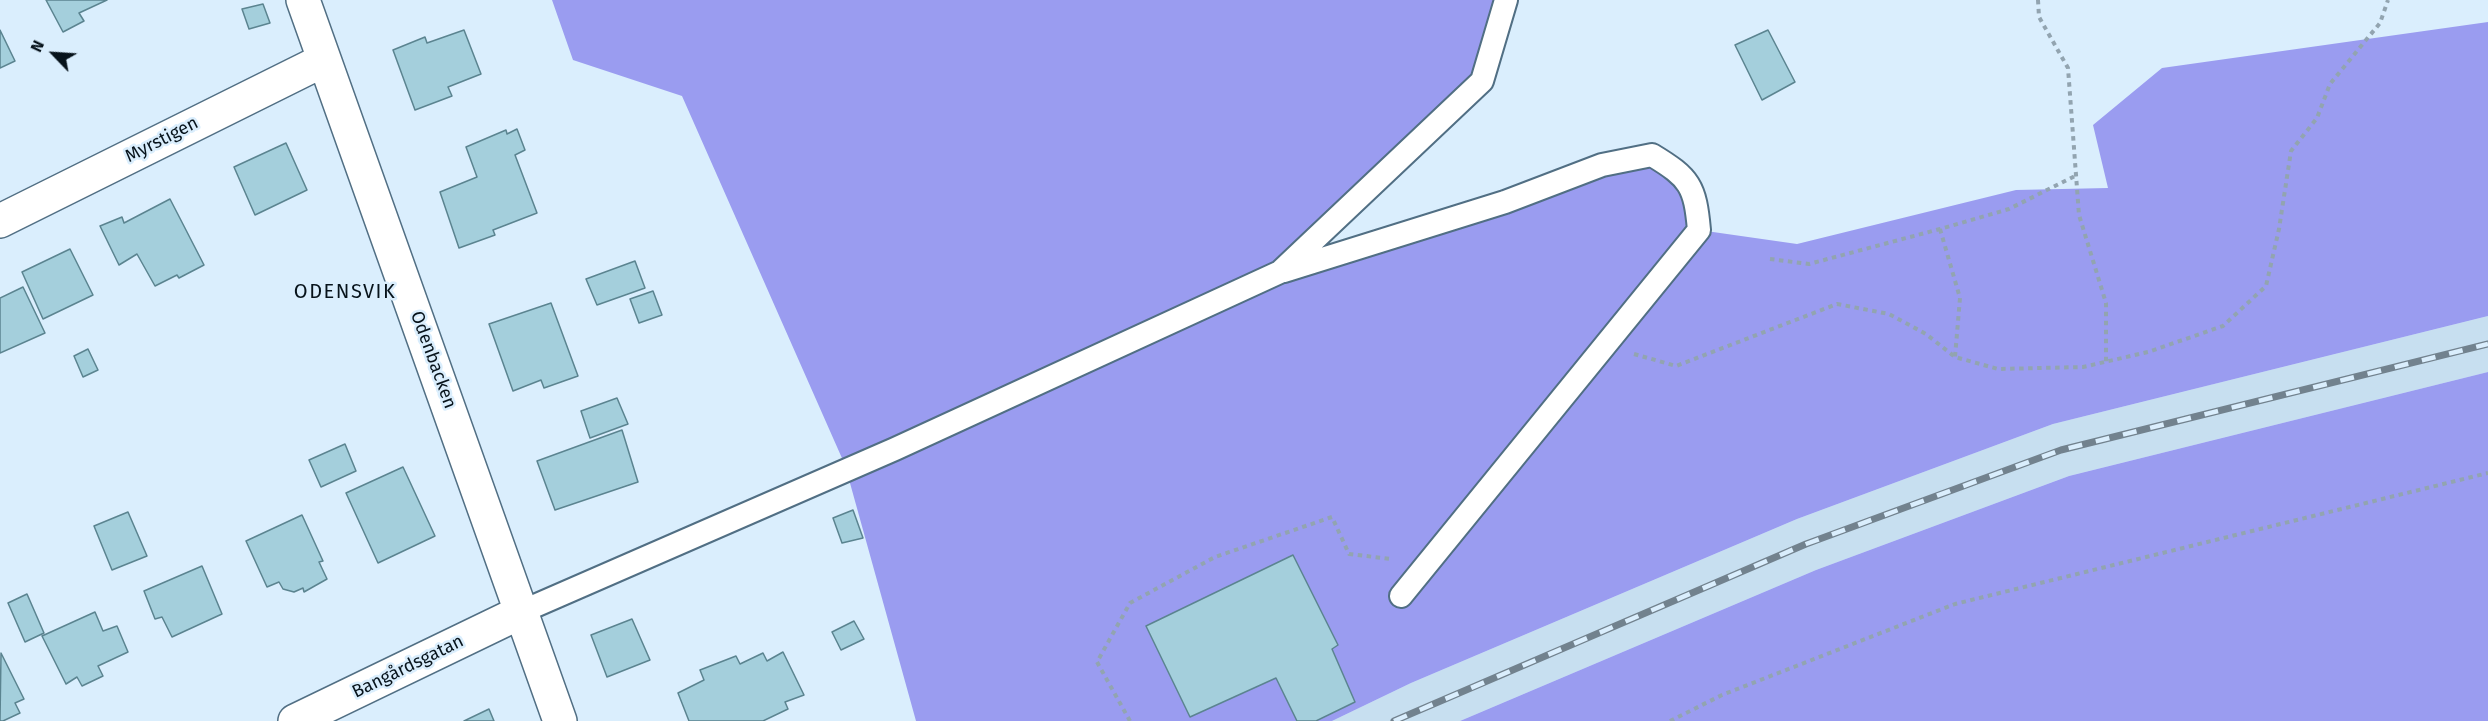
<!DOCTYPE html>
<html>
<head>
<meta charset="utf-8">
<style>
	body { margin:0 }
	#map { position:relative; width:2488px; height:721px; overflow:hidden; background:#daeefd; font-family:"Fira Sans",sans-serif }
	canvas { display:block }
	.north { position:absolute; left:24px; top:24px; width:60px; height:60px; -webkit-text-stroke:4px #daeefd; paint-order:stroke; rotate:295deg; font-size:16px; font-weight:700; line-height:24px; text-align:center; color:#07131b }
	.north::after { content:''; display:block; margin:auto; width:21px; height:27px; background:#07131b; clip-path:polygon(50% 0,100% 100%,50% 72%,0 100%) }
</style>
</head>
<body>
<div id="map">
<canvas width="2488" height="721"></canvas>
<div class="north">N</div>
</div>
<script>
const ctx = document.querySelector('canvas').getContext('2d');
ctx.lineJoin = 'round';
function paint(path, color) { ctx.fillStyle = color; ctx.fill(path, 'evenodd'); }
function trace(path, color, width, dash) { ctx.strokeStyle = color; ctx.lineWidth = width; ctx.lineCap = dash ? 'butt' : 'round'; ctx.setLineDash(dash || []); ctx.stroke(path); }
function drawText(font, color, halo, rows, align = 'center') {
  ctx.font = font + ' "Fira Sans",sans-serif'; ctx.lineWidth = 5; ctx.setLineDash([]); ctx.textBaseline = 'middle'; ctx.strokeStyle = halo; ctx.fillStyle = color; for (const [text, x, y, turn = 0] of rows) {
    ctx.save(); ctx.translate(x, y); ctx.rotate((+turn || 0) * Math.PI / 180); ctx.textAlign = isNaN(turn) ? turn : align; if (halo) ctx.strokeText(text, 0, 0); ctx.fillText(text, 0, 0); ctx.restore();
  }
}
paint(new Path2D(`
	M2488 316V372L2069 476 1816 570 1460 721H1332L1411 683 1797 519 2053 424Z`), '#c7dff0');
paint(new Path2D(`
	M552 0H1506L1482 81 1282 271 1652 155 1681 173 1699 230 1797 244 2016 190 2108 188 2093 125 2162 68 2488 22V316L2053 424 1797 519 1411 683 1332 721H916L845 465 682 96 573 60Z
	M2488 372V721H1460L1816 570 2069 476Z`), '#9a9cf0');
const building = new Path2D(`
	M46 0H107L79 13 84 21 63 32Z
	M263 4 270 23 249 29 242 9Z
	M0 30 15 61 0 68Z
	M464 30 481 74 448 87 452 96 415 110 393 50 425 37 427 43Z
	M1768 30 1795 82 1762 100 1735 45Z
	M517 129 525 150 515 155 537 213 493 230 495 235 459 248 440 192 477 177 466 147 506 130 507 134Z
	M286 143 307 190 255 215 234 167Z
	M170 199 204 265 179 278 177 275 155 286 137 254 119 265 100 226 122 217 124 223Z
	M70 249 93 295 43 319 22 272Z
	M635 261 645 288 597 305 586 279Z
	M23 287 45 333 0 353V298Z
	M653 291 662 315 639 323 630 299Z
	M551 303 578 376 544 388 541 380 513 391 489 324Z
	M88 349 98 370 83 377 74 356Z
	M617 398 628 424 590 438 581 411Z
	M622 430 638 482 555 510 537 461Z
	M345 444 356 471 321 487 309 460Z
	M403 467 435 536 378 563 346 493Z
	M853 510 863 538 842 543 833 518Z
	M128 512 147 556 112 570 94 526Z
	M302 515 323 561 319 562 327 579 304 592 303 588 294 592 283 589 279 582 267 587 246 541Z
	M1293 555 1338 645 1332 649 1355 702 1316 721H1297L1276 678 1190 717 1146 626Z
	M202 566 222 614 172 637 162 617 155 619 144 591Z
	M27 594 44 633 25 642 8 603Z
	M95 612 103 631 117 626 128 652 98 666 103 676 82 686 77 677 66 684 42 636Z
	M632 619 650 660 607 677 591 635Z
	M854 621 864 639 841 650 832 632Z
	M783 652 804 695 785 702 788 709 763 721H689L678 693 704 680 700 670 736 656 740 664 763 653 767 661Z
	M1 653 24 699 15 703 20 713 3 721H0Z
	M489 709 494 721H464Z`);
paint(building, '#a4cfdc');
trace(building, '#5b8490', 1.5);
const service = new Path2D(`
	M1284 271 1505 202 1602 165 1652 155C1690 178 1695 186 1699 230L1401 596
	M521 612 895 449 1280 272 1482 81 1506 0`);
const minor = new Path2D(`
	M303 0 560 721
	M0 221 324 60
	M295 721 521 612`);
trace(service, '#516f84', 26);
trace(minor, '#516f84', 36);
trace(new Path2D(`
	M2038 0 2039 17 2068 68 2079 215 2106 303V362
	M1940 229 1960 298 1955 357
	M1770 259 1809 264 1940 229 2009 209 2075 176
	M1634 354 1676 366 1837 304 1889 314 1926 334 1955 357 1998 369 2083 367 2148 352 2223 326 2266 286 2279 229 2291 151 2317 118 2330 84 2380 23 2388 0
	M1130 721 1097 662 1130 603 1215 557 1332 517 1349 554 1391 559
	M1670 721 1722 695 1955 604 2488 473`), '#92a4b0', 4, [4.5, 4.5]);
trace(service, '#fff', 22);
trace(minor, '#fff', 33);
const rail = new Path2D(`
	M1394 721 1806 544 2061 450 2488 344`);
trace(rail, '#72828e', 7);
trace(rail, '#daeefd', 4.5, [14]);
drawText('18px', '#07131b', '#daeefd', [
	["Myrstigen",162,140,-27],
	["Odenbacken",433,360,70],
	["Bangårdsgatan",408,667,-26]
]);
ctx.letterSpacing = '1.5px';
drawText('20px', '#07131b', '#daeefd', [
	["ODENSVIK",345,292]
]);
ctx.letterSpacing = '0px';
</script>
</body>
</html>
